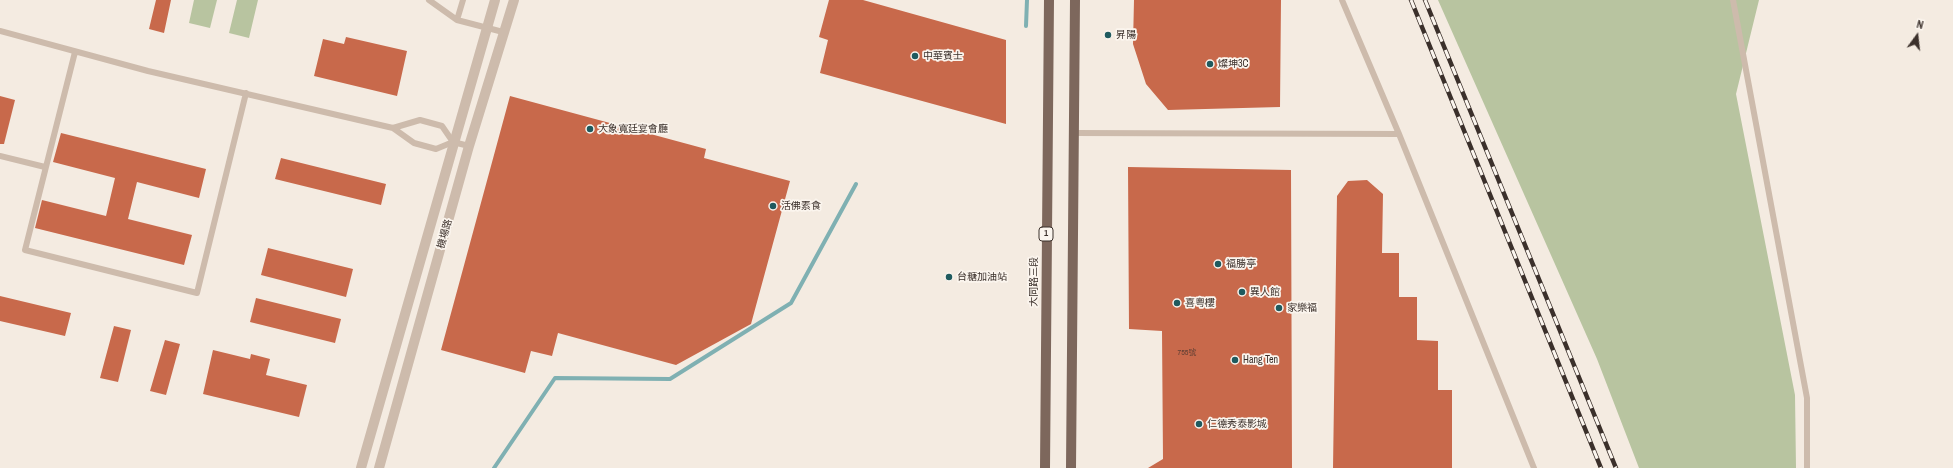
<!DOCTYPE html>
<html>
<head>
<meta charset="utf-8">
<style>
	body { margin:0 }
	#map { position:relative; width:1953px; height:468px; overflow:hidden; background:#f4ebe1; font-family:"Archivo Narrow",sans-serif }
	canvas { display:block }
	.north { position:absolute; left:1897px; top:16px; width:40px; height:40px; -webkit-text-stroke:3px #fbf5ee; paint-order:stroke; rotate:15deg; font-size:11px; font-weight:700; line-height:16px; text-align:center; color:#3b302b }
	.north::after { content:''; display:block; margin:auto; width:14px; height:18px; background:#3b302b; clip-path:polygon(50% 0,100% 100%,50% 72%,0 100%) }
</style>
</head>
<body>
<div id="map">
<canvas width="1953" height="468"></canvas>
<div class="north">N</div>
</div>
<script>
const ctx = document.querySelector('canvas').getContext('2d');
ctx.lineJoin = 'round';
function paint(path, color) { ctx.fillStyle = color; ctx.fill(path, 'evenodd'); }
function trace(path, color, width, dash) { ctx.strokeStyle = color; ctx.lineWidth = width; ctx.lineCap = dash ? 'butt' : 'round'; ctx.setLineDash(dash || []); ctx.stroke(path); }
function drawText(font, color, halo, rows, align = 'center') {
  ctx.font = font + ' "Archivo Narrow","Noto Sans TC",sans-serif'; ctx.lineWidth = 3.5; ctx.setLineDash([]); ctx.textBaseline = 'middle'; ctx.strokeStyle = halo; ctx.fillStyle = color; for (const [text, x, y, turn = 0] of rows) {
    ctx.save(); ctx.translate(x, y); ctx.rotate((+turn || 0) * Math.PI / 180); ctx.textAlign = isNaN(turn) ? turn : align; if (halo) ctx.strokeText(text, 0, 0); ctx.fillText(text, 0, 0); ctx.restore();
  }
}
paint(new Path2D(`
	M194 0H217L210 28 189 23Z
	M237 0H258L249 38 229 33Z
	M1438 0H1759L1736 94 1795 395 1796 468H1639L1597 359Z`), '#b8c4a0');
trace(new Path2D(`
	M1026 26 1027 0
	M494 468 555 378 670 379 791 303 856 184`), '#7fb0b2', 4);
paint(new Path2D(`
	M156 0H171L164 33 149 29Z
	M829 0H863L1006 40V124L820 73 828 40 819 37Z
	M1134 0H1281L1280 107 1168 110 1146 84 1133 44Z
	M346 37 407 51 397 96 314 76 323 39 344 44Z
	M0 96 15 100 4 144H0Z
	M510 96 706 149 704 158 790 181 751 324 676 365 558 333 552 356 531 351 525 373 441 350Z
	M61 133 206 169 199 198 137 182 128 219 192 235 184 265 35 228 42 200 106 216 115 178 53 162Z
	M281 158 386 184 381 205 275 179Z
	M1128 167 1291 170 1292 468H1148L1163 459 1162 331 1129 329Z
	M1367 180 1383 194 1382 253H1399V297H1417V340L1438 341V390H1452V468H1333L1337 196 1348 181Z
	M268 248 353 269 346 297 261 275Z
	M0 296 71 313 65 336 0 321Z
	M256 298 341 319 335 343 250 322Z
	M114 326 131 330 118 382 100 378Z
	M165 340 180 344 166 395 150 391Z
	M213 350 250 359 251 354 270 359 266 375 307 385 299 417 203 394Z`), '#c8694b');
trace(new Path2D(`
	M429 0 457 20 503 32
	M1342 0 1399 134 1534 468
	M1733 0 1807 398V468
	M457 20 463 0
	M0 31 148 71 393 128 414 143 436 149 453 142 469 146
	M75 52 25 250 197 293 246 93
	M393 128 420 120 442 126 453 142
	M1074 133 1399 134
	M0 156 45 167`), '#cdbbac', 6);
trace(new Path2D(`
	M361 468 495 0
	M379 468 469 146 514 0`), '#cdbbac', 10);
trace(new Path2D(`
	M1045 468 1049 0
	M1071 468 1075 0`), '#7d675c', 10);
const rail = new Path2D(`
	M1411 0 1601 468
	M1425 0 1616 468`);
trace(rail, '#3b302b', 4.5);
trace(rail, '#fbf5ee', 3, [9]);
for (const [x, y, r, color] of [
	[1108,35,4,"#1f5a5e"],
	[915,56,4,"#1f5a5e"],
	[1210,64,4,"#1f5a5e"],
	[590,129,4,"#1f5a5e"],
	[773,206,4,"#1f5a5e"],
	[1218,264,4,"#1f5a5e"],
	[949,277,4,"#1f5a5e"],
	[1242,292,4,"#1f5a5e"],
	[1177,303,4,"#1f5a5e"],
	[1279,308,4,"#1f5a5e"],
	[1235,360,4,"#1f5a5e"],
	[1199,424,4,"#1f5a5e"]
]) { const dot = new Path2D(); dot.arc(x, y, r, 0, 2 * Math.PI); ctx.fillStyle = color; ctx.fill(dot); trace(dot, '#fbf5ee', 1.5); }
drawText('8px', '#5e3e33', null, [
	["755號",1187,353]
]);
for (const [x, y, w] of [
	[1046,234,14]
]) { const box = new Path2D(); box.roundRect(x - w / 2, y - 7, w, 14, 3); ctx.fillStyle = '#fbf5ee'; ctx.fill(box); trace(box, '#3b302b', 1); }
drawText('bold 9px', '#3b302b', null, [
	["1",1046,234]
]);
drawText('10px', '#3b302b', '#fbf5ee', [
	["昇陽",1116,35],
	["中華賓士",923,56],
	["燦坤3C",1218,64],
	["大象寬廷宴會廳",598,129],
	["活佛素食",781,206],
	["福勝亭",1226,264],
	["台糖加油站",957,277],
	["異人館",1250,292],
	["喜粵樓",1185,303],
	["家樂福",1287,308],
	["Hang Ten",1243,360],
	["仁德秀泰影城",1207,424]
], 'left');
drawText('10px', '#3b302b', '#fbf5ee', [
	["機場路",445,234,-74],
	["大同路三段",1034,282,-90]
]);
</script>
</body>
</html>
